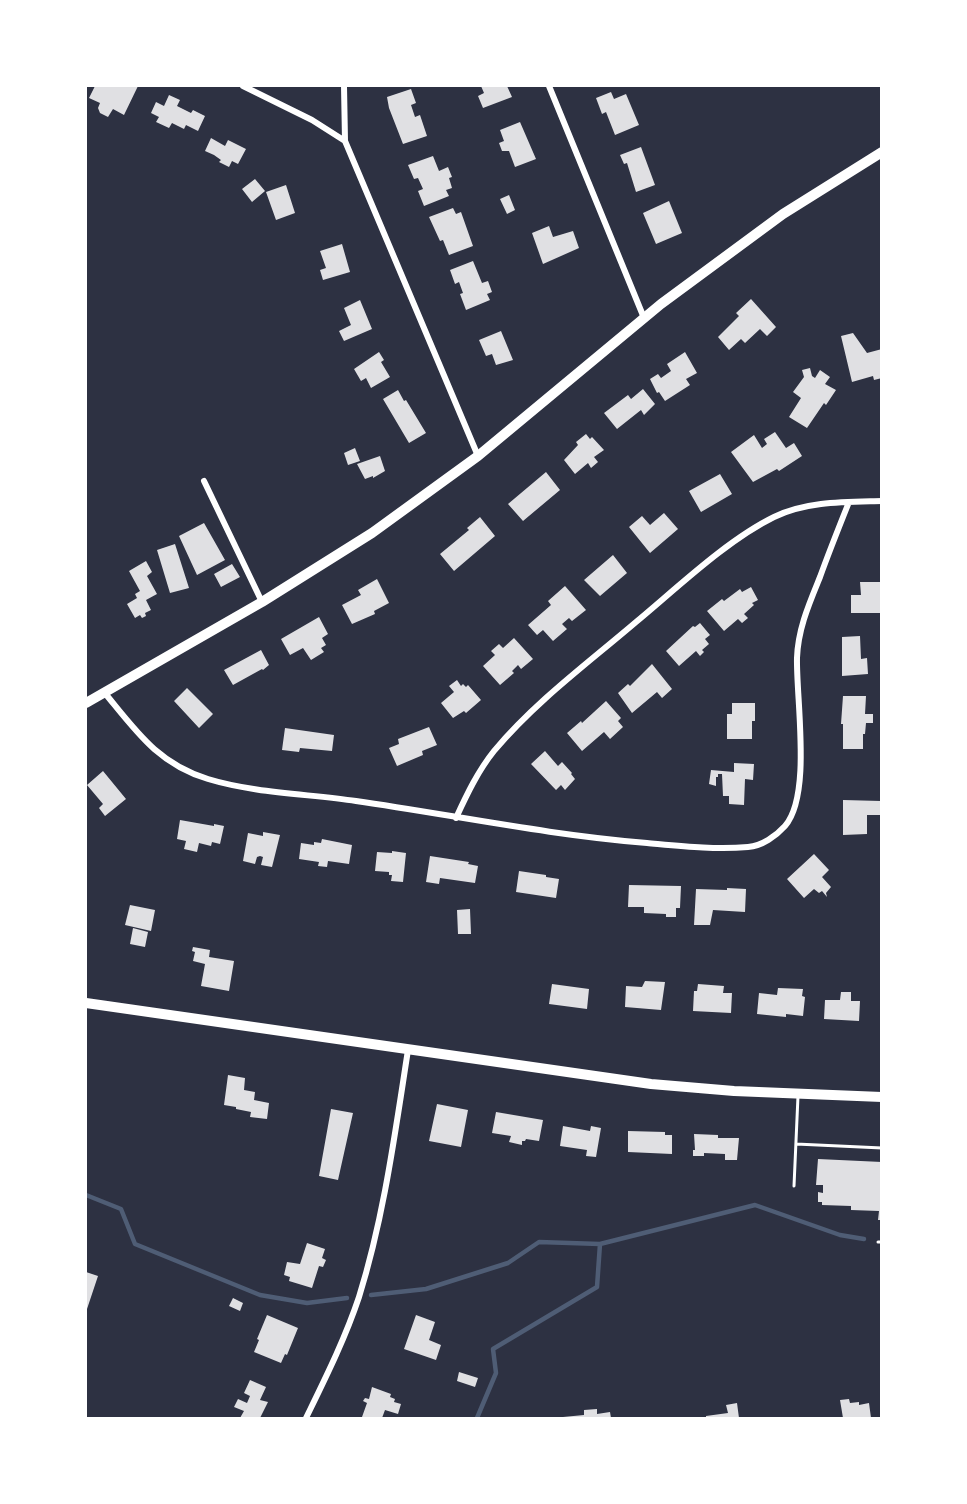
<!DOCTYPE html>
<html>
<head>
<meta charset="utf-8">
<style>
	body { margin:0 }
	#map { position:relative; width:967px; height:1504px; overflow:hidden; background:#2d3142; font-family:"Titillium Web",sans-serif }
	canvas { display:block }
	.frame { position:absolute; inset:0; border:87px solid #fff; pointer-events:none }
</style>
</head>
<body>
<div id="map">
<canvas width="967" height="1504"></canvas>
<div class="frame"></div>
</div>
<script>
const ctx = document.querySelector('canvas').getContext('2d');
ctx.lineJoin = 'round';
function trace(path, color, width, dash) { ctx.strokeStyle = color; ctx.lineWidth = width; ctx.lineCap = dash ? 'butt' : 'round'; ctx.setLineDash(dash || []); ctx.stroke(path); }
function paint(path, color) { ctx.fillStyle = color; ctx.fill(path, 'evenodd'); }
trace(new Path2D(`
	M86 1195 121 1209 135 1244 260 1295 307 1303 347 1298
	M371 1295 426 1289 508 1263 539 1242 600 1244 755 1205 840 1235 864 1239
	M477 1418 496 1373 493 1349 597 1287 600 1244`), '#4f5d75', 4.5);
paint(new Path2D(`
	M95 86H138L124 115 113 109 108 117 100 113 98 108 100 103 89 98Z
	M481 86H507L512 97 483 108 478 96 484 93Z
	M411 89 416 103 411 105 415 117 420 115 427 136 403 144 389 108 387 97Z
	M611 92 614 99 626 94 639 125 615 135 606 112 602 114 596 98Z
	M169 95 180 100 177 106 191 113 193 110 205 116 198 131 186 125 184 129 172 123 169 128 156 122 159 117 151 113 156 102 164 106Z
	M520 122 536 159 515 167 509 151H502L499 143 504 141 500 130Z
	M211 138 225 146 228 140 246 149 238 164 232 161 229 167 219 162 221 160 214 155 205 151Z
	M641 147 655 185 636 192 627 163 624 164 620 155Z
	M433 156 439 171 448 167 452 177 449 178 452 188 446 190 449 196 424 206 418 191 423 189 418 178 414 179 408 165Z
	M255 179 265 191 252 202 242 189Z
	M286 185 295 213 276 220 266 192Z
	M509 195 515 210 507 214 500 199Z
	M669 201 682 233 656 244 643 213Z
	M453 208 456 214 461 212 473 246 449 255 443 240 440 241 429 217Z
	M549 226 553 237 573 231 579 248 543 264 532 233Z
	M342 244 350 272 323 280 320 270 326 268 320 251Z
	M473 261 482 283 488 281 492 292 487 294 490 300 466 310 460 294 463 293 459 282 455 284 450 270Z
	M751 299 776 327 767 336 760 329 745 343 741 339 729 350 718 337 739 316 736 313Z
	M360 300 372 329 344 341 339 331 351 325 344 308Z
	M501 331 513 360 496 365 492 354 486 356 479 340Z
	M853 333 867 353 882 349V378L874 380 873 376 852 382 841 336Z
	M379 352 384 360 381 362 390 377 371 388 366 378 361 381 354 369Z
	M685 352 697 373 686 379 690 385 665 401 659 392 657 393 650 379 658 374 661 378 671 371 667 364Z
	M810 368 812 376 815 378 820 370 830 377 825 384 836 390 826 405 824 403 807 428 789 417 801 398 793 392 804 377 802 370Z
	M643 389 655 404 644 415 641 410 617 429 604 413 628 395 631 399Z
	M398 390 404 401 406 400 426 433 409 443 383 399Z
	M775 432 786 448 794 443 802 456 779 471 777 469 753 482 731 452 754 435 762 448 767 444 764 439Z
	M586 434 590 439 592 437 604 450 594 457 598 462 591 468 588 463 575 474 564 460 578 445 576 442Z
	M355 448 360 461 348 465 344 453Z
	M380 456 385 471 373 478V476L365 479 357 464Z
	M546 472 560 490 523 521 508 504Z
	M720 474 732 494 701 512 689 491Z
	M664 513 678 529 650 553 629 527 642 516 650 525Z
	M480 517 495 536 454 571 440 554 469 530 467 528Z
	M204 523 225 560 197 575 179 536Z
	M175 544 189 588 170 593 157 550Z
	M613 555 627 573 600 596 584 580Z
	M146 561 152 572 147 576 157 594 146 600 151 610 145 613 146 616 142 618 140 615 135 618 127 604 137 598 135 594 140 591 129 571Z
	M232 564 240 577 221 587 214 574Z
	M377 579 389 603 374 611 375 614 352 624 342 605 361 595 358 590Z
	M860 582H881L882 613H851V595H861Z
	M565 586 586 610 572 621 569 618 562 624 567 629 553 641 543 630 537 635 528 625 551 605 548 601Z
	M751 587 758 600 752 603 754 605 744 614 748 618 742 623 738 619 724 631 707 611 722 599 724 601 740 589 742 592Z
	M319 617 328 634 322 638 326 645 321 648 324 652 311 660 303 648 290 655 281 639Z
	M700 623 710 635 705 639 709 644 702 650 704 652 700 656 696 651 679 666 666 651 693 626 695 627Z
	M860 636 861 659 867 658 868 674 842 676V637Z
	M514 638 533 659 521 669 518 665 512 671 514 673 500 685 483 666 495 655 491 651 499 644 503 648Z
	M261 650 269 665 263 670 262 669 233 685 224 670Z
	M652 664 672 689 662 698 657 692 632 713 618 693 628 684 630 686Z
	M457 680 461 686 463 684 466 687 468 685 481 700 466 713 464 711 453 718 441 703 454 692 449 686Z
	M187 688 213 714 199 728 174 701Z
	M843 696H866L865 714H873V723H866L865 734H863V749H843V724H841Z
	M606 701 621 718 618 721 623 727 610 739 604 732 582 751 567 733 581 721 582 723Z
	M732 703H755V721H752V739H727V714H732Z
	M429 727 437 745 422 751 423 755 397 766 389 748 399 744 398 739Z
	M285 728 334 735 332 751 300 748 299 752 282 750Z
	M545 751 558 766 562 762 572 773 571 774 575 779 565 790 561 785 556 790 531 764Z
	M734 763 754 764 753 780 745 779 744 805 729 804V796H723L722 774H718V777H716V786L709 784 711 770 734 772Z
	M103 771 126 799 105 816 99 808 103 804 87 785Z
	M843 800 881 801V815H867V834L843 835Z
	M180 820 214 826V824L224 826 220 844 212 842 211 846 199 843 197 852 184 849 186 841 177 839Z
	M263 832 280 835 272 867 261 865 263 857 260 856 257 857 255 864 243 861 248 833 263 836Z
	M322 839 352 845 349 864 328 861 327 867 318 866 319 862 299 859 301 843 314 845V842L321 843Z
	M392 851 406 853 403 882 391 881 392 875H389V872L375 871 377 852 392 853Z
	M814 854 829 870 822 877 831 887 826 893 827 897 822 891 819 893 814 889 804 898 787 879Z
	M430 856 469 862 468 864 478 866 475 883 440 878 439 884 426 882Z
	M519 871 546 875V877L559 879 556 898 516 892Z
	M629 885 681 886 680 908H676V917H666V914L644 913V907H628Z
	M727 888 746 889 745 912 713 910 710 925H694L696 889 727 890Z
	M130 905 155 910 151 931 125 925Z
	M470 909 471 934H458L457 910Z
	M133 928 148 932 145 947 130 944Z
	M193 947 210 950 209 957 234 961 229 991 201 986 205 964 193 961 195 952 192 951Z
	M645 981 665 982 661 1010 625 1007 626 986 642 987Z
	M552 984 589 989 587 1009 549 1004Z
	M698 984 724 986 723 993H732L731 1013 693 1011 694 991H697Z
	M778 988 803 989 802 996 805 997 803 1016 786 1014V1017L757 1014 759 993 777 995Z
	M841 992H851V1001H860L859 1021 824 1019 825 1000H840Z
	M228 1075 245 1078 244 1090 255 1092 254 1100 269 1103 267 1119 250 1117 251 1112 236 1109V1107L224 1105Z
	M437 1104 468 1110 461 1147 429 1141Z
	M331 1109 353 1113 338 1180 319 1176Z
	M496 1112 543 1120 539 1141 526 1139 525 1141H522V1145L509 1142 511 1136 492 1133Z
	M563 1126 590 1131 591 1126 601 1128 596 1157 586 1156 587 1150 560 1146Z
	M628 1131 665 1132V1135H672V1154L628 1152Z
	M694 1134 718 1135V1138H739L737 1160H725V1154L704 1153V1156H693V1150H695Z
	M818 1159 882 1162V1220H878L879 1211 851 1210V1206L822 1205V1202H818V1192L823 1193V1185H816Z
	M307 1243 325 1249 322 1258 326 1260 323 1267 319 1266 312 1288 289 1281 290 1277 284 1275 287 1262 300 1264Z
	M86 1272 98 1276 86 1312Z
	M233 1298 243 1303 240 1311 229 1306Z
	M267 1315 298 1328 287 1355 285 1354 281 1363 254 1352 259 1340 257 1339Z
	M416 1315 435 1322 429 1340 441 1345 436 1360 404 1349Z
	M459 1372 478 1378 475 1387 457 1381Z
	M250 1380 266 1387 260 1400 268 1402 260 1418H240L244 1411 234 1407 238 1399 247 1403 250 1396 244 1393Z
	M372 1387 391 1394 390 1397 395 1399 394 1402 401 1404 398 1414 385 1410 382 1418 362 1417 367 1403 363 1401 365 1398 369 1399Z
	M849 1399 850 1403 859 1402V1405L869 1403 871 1418H843L840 1400Z
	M737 1403 739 1418H706V1416L728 1413 726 1405Z
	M597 1409V1414L610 1412 611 1418H563V1417L584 1415V1410Z`), '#e0e0e3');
trace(new Path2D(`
	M796 1144 882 1148
	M794 1186 798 1096
	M878 1242H882`), '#fff', 3);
trace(new Path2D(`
	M243 86 312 120 345 141 478 456
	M344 86 345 141
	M549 86 644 318
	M204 481 262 602
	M104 692C136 731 158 764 208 779 254 793 309 794 356 801 453 815 549 835 647 843 680 846 715 850 748 847 762 846 776 836 785 826 812 795 796 699 797 658 798 629 809 604 820 577 829 552 839 527 849 502
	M456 818C467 794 478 771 494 751 535 702 588 663 636 622 677 588 727 540 774 517 807 501 846 502 882 501
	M306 1418C325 1379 345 1339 359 1297 384 1217 395 1133 408 1050`), '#fff', 6);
trace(new Path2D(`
	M86 703 262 602 372 533 478 456 661 304 783 214 882 152
	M86 1003 651 1084 734 1091 882 1097`), '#fff', 10);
</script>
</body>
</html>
